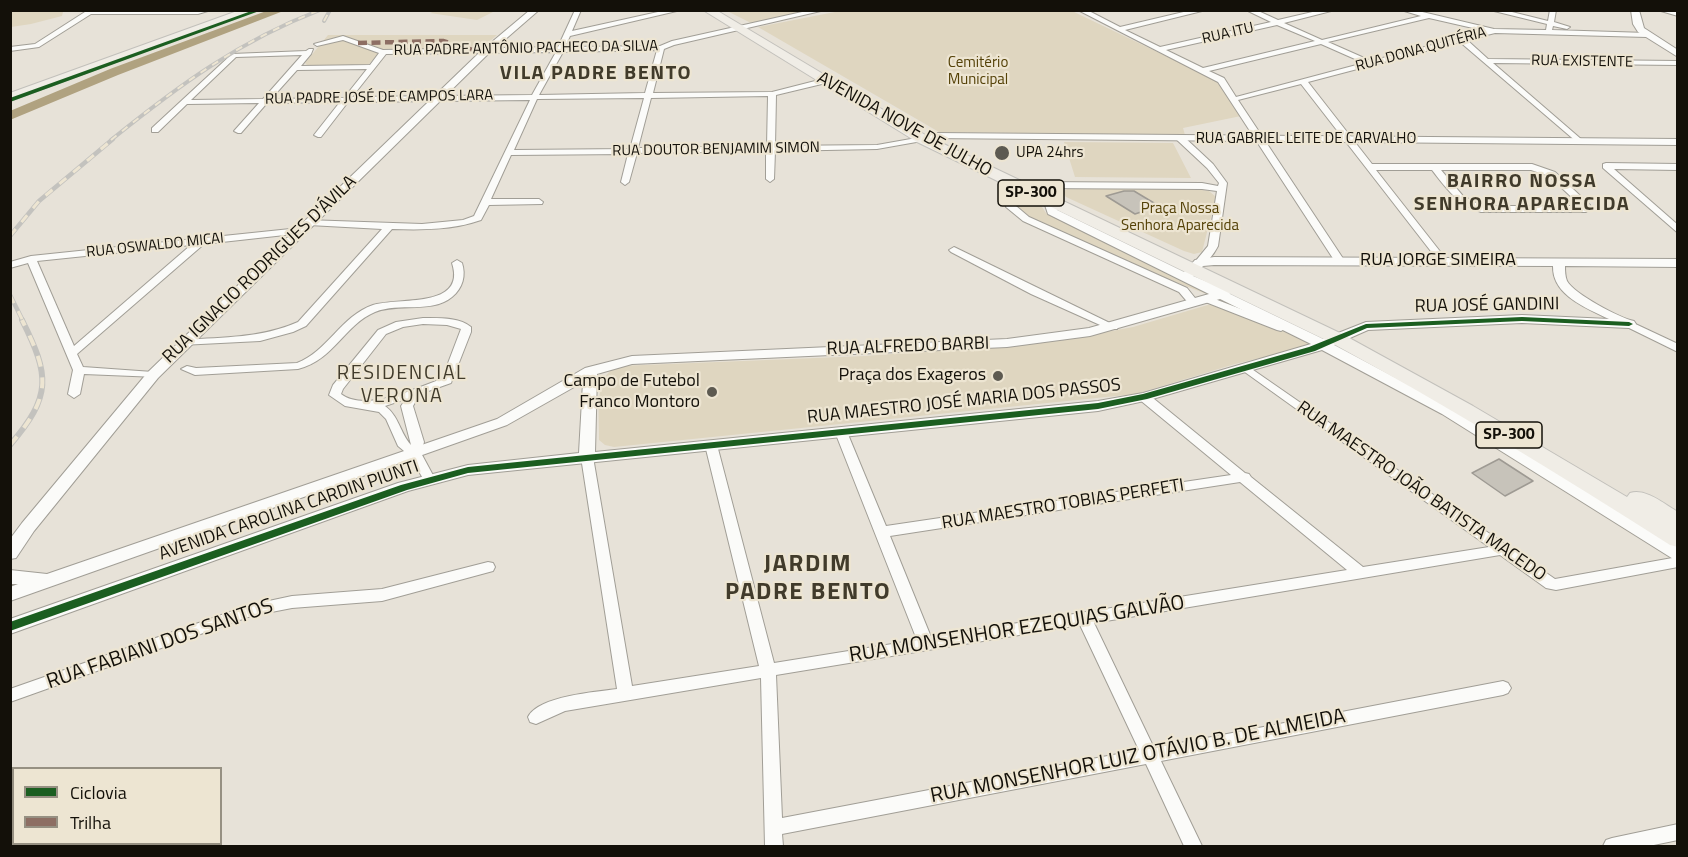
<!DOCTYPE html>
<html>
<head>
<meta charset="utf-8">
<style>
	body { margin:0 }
	#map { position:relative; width:1688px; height:857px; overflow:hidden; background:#e7e2d8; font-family:"Titillium Web",sans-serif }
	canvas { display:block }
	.frame { position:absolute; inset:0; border:12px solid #131009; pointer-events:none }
	.legend { position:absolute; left:12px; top:767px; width:210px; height:78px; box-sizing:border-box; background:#ede5d2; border:2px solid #969082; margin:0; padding:8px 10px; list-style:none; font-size:18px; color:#131009 }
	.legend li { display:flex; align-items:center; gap:12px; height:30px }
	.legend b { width:30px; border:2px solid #969082 }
</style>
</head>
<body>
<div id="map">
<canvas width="1688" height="857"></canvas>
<div class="frame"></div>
<ul class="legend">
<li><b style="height:8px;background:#1b5e20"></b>Ciclovia</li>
<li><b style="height:8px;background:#8d6e63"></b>Trilha</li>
</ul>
</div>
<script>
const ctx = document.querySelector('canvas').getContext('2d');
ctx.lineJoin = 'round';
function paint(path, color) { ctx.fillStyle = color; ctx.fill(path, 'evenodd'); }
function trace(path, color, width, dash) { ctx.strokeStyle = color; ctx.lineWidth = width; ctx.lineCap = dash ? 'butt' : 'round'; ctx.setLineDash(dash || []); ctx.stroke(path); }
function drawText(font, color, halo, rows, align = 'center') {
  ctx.font = font + ' "Titillium Web",sans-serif'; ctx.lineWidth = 4.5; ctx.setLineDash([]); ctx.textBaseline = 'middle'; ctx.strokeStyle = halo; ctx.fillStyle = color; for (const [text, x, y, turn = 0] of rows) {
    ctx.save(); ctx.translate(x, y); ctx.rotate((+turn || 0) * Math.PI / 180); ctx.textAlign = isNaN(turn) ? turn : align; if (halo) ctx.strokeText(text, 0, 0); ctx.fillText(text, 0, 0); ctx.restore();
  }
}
paint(new Path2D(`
	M56 10 63 12 62 16 31 24 11 27V11Z
	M435 11V10L495 11 477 20 430 13Z
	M727 11H813L751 23Z
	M840 11H1072L1216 80 1241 116 1183 128 1185 135 939 132 758 27Z
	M328 35H497L481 49 383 50 369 64 365 65 308 66 305 63Z
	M1064 142 1173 143 1191 178 1075 177Z
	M1069 188 1195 189 1209 191 1216 197 1202 252 1194 254 1184 251 1066 197 1062 192Z
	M1022 195 1038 201 1046 213 1210 291 1209 295 1091 249 1017 211 1014 199Z
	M1211 304 1311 342 1302 348 1235 364 1136 394 614 447 605 445 599 440C600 416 592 375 619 366L865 356 1058 341 1133 327Z`), '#dfd6c0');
paint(new Path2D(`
	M269 10H286L118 75 10 120V111L110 69Z`), '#b0a280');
const building = new Path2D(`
	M1124 191H1134L1159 206 1135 214 1106 196Z
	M1499 459 1533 481 1505 496 1472 473Z`);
paint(building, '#c7c3ba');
trace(building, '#9e9a93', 1.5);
const minor = new Path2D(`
	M88 10H211L198 14H91L39 47 10 51V47L35 44Z
	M575 10H581L572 31 667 10H681L570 36 565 47 660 46 672 41 811 10H825L674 45 664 49 653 93 772 92 823 79 827 81 826 83 776 95 775 146 877 145 922 137 926 139 922 141 877 149 775 151 774 179 770 182 766 179V151L637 153 629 182 625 185 621 182 628 154 511 155 491 199H539L543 202 542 204 489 205 481 220C453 230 422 230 392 229L306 326 293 332 260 341 181 345 180 343 185 340C224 337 262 338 298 322L382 229 309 225 304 222 306 220 422 224 463 220 474 216 530 100 348 102 321 137H318L314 135 340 102 267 103 241 133H238L234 131 259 103 187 104 158 132H152V128L232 54 306 51 309 49H313L311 54 301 66 370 65 379 53 343 40 317 46 314 44 343 36 383 50 558 47ZM657 50 645 93 539 95 563 52ZM556 52 532 95 352 97 386 54ZM302 55 263 99 191 100 236 57ZM367 69 344 98 271 99 297 70ZM768 96 767 146 638 148 651 98ZM644 98 630 149 514 150 537 99Z
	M1078 10H1087L1120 27 1192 10H1206L1125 30 1160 47 1271 22 1246 10H1256L1278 20 1321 10H1335L1284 23 1322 40 1421 16 1401 10H1414L1494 29 1546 30 1547 24 1490 10H1504L1548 21 1550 10H1556L1554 22 1570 27 1567 29 1553 26 1552 30 1647 33 1650 35 1647 37 1495 33 1467 40 1488 59 1678 61V65L1493 63 1581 139 1582 141 1578 143 1460 42 1308 82 1372 164H1532L1555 172 1590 205 1591 209 1586 212H1481C1458 205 1446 188 1432 170H1376L1446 259 1448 261 1443 264 1440 263 1301 84 1238 100 1344 260 1339 263 1334 260 1218 82ZM1429 18 1486 31 1371 61 1328 42ZM1277 25 1315 41 1203 68 1166 50ZM1321 44 1364 63 1236 97 1224 78 1209 71ZM1441 170H1531L1549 176 1581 206H1482L1463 196Z
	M1660 10 1678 12V16L1661 11Z
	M1177 136H1183L1213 164 1227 183 1218 246C1214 254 1207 263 1199 266L1194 263 1208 246 1217 191 1202 189 1034 188 1030 185 1034 182 1202 183 1218 186 1219 183 1207 168 1177 140Z
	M1606 163 1678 164V170L1614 169 1678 225V233L1603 168V164Z
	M1018 184 1022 187 1015 199 1016 206 1029 217 1187 288 1199 303 1194 306 1190 305 1179 292 1023 221 1006 207 1007 199 1015 185Z
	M300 228 303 229V233L204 244 77 354 83 367 153 372 159 375 157 377 84 374 80 394 74 398 68 394 73 370 28 263 10 268V262L31 256ZM191 245 74 346 37 261Z
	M954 247 1118 327 1117 329H1109L1031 294 951 252 949 250Z
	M457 260 462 263C466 275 463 288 452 297 432 314 399 302 375 312 344 325 334 360 298 369L195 375 181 369 187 366 196 368 297 363C328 351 341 316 373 305 398 297 467 309 452 263Z
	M1207 296 1285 326 1286 328 1281 331 1277 330 1203 301 1202 299 1203 297Z
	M423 318C439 318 459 317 471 327V332L451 383 420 394 413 406 424 442 421 453 435 479 429 483 425 482 410 456 398 446 386 419 379 412 345 406 329 395 333 385 378 330 396 322ZM423 324 447 325 461 329 442 379C415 388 366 413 341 394L343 389 386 334 403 327ZM406 399 401 406 411 445C400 433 399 416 385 406Z
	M1629 321 1678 344V352L1625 326 1624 324Z
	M1246 365 1555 579 1678 557V567L1556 590 1546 588 1500 555 1094 623 1154 748 1503 681 1508 683 1511 688 1508 693 1503 695 1161 761 1202 846H1184L1146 764 782 834 783 846H765L761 678 565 711 536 724 530 722 528 717C538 696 596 692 617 689L581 457 587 453 593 457 632 686 759 666 705 445 711 441 717 445 774 663 917 640 835 432 841 428 847 432 886 526 1231 475 1140 400 1138 397 1140 394H1148L1245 473 1249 474 1251 477 1363 567 1489 547 1242 370 1240 368 1242 366ZM1240 482 1347 570 931 637 890 536ZM1080 625 1139 750 782 818 776 675Z
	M488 562 493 563 495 567 493 571 382 601 292 608 251 616 10 702V689L250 605 292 596 382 589Z
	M1678 824V840L1649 846H1603L1606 840 1612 838Z`);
const tertiary = new Path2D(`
	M530 10H539L486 56 158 378 34 531 16 558 10 559V539L22 523 148 372 480 52Z
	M1631 10H1639L1644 28 1678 50V57L1638 32 1633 24Z
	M934 133 1678 139V145L930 138 929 136Z
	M1050 199 1056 202 1057 210 1184 272 1195 260 1214 257 1678 259V267L1565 266C1565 271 1565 276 1567 281 1574 294 1620 318 1634 321L1636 324 1634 327 1629 328 1522 323 1368 330 1334 345 1452 408 1678 547V562L1442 414 1322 350 1149 400 1098 411 468 475 408 491 10 634V619L398 483 468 465 579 453 583 382 507 425 10 601V587L18 584H10V570L47 574 497 419 585 368 632 356 1007 339 1089 328 1209 294 1048 214 1044 202ZM1214 265 1553 266C1552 295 1586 308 1609 319L1522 315 1366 322 1323 339 1230 294 1229 291 1193 276 1203 266ZM1220 299 1311 344 1143 393 1098 401 595 452 597 374 632 364 1007 347 1090 336Z`);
const primary = new Path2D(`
	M240 10H256L10 101V93Z
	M703 10H716L927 136 1342 334 1473 406 1627 497 1630 493C1646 488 1664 504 1678 512V547L1670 545C1559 474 1446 405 1330 342L917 142Z`);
trace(minor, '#a19e96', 2);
trace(tertiary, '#a19e96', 2);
trace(primary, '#c2c0bb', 2);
paint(minor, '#fbfbf9');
paint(tertiary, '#fbfbf9');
paint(primary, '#f0ede6');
const railFar2 = new Path2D(`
	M324 21 330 10
	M111 140C178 86 239 41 320 10`);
const railFar1 = new Path2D(`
	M10 236 39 201 113 139
	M10 295 23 321`);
const rail = new Path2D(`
	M10 445C52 396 50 376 22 320`);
trace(railFar2, '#c3c2be', 4);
trace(railFar1, '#c3c2be', 4.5);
trace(rail, '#c3c2be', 6);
trace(railFar2, '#ede5d2', 2, [7]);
trace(railFar1, '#ede5d2', 3, [9]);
trace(rail, '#ede5d2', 4, [11]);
trace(new Path2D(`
	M358 43 443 41 472 50`), '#8d6e63', 4.5, [9, 4.5]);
paint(new Path2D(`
	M254 10H262L10 102V98Z
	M1522 317 1629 322 1633 324 1629 326 1522 321 1367 328 1315 351 1147 399 1098 409 468 473 407 490 10 631V622L401 485 468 467 1098 403 1143 394 1309 347 1366 324Z`), '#1b5e20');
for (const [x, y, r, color] of [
	[1002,153,8,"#5d5a51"],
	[998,376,6,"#5d5a51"],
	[712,392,6,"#5d5a51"]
]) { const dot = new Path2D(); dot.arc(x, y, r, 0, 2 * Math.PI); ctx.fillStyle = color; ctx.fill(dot); trace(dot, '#ede5d2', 2); }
drawText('15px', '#131009', '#ede5d2', [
	["RUA ITU",1228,34,-13],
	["RUA PADRE ANTÔNIO PACHECO DA SILVA",526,49,-1],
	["RUA DONA QUITÉRIA",1421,50,-15],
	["RUA EXISTENTE",1582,62,1],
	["RUA PADRE JOSÉ DE CAMPOS LARA",379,98,-1],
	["RUA GABRIEL LEITE DE CARVALHO",1306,139],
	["RUA DOUTOR BENJAMIM SIMON",716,150,-1],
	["RUA OSWALDO MICAI",155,246,-6]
]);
drawText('15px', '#544107', '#ede5d2', [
	["Cemitério",978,63],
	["Municipal",978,80],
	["Praça Nossa",1180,209],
	["Senhora Aparecida",1180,226]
]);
drawText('15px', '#131009', '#ede5d2', [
	["UPA 24hrs",1016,153]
], 'left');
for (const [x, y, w] of [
	[1031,193,66],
	[1509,435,66]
]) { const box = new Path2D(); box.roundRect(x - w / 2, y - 13, w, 26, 4.5); ctx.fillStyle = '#ede5d2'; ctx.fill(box); trace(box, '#131009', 1.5); }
drawText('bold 16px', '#131009', null, [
	["SP-300",1031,193],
	["SP-300",1509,435]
]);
drawText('18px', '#131009', '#ede5d2', [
	["AVENIDA NOVE DE JULHO",904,125,29],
	["RUA JORGE SIMEIRA",1438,261],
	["RUA IGNACIO RODRIGUES D'ÁVILA",260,270,-44],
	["RUA JOSÉ GANDINI",1487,306,-1],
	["RUA ALFREDO BARBI",908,347,-2],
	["RUA MAESTRO JOSÉ MARIA DOS PASSOS",964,402,-6],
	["RUA MAESTRO JOÃO BATISTA MACEDO",1421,492,35],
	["RUA MAESTRO TOBIAS PERFETI",1063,505,-9],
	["AVENIDA CAROLINA CARDIN PIUNTI",289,511,-19]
]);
drawText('18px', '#131009', '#ede5d2', [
	["Praça dos Exageros",986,376],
	["Campo de Futebol",700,382],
	["Franco Montoro",700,403]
], 'right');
ctx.letterSpacing = '1.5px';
drawText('bold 20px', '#413b2b', '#ede5d2', [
	["VILA PADRE BENTO",596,74],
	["BAIRRO NOSSA",1522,182],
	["SENHORA APARECIDA",1522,205]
]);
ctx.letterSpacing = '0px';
ctx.letterSpacing = '1.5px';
drawText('20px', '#413b2b', '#ede5d2', [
	["RESIDENCIAL",402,374],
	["VERONA",402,397]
]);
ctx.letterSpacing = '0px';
drawText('21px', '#131009', '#ede5d2', [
	["RUA MONSENHOR EZEQUIAS GALVÃO",1017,630,-9],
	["RUA FABIANI DOS SANTOS",160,645,-19],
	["RUA MONSENHOR LUIZ OTÁVIO B. DE ALMEIDA",1138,757,-11]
]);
ctx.letterSpacing = '1.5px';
drawText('bold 24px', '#413b2b', '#ede5d2', [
	["JARDIM",808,565],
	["PADRE BENTO",808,593]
]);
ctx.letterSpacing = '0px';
</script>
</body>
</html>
